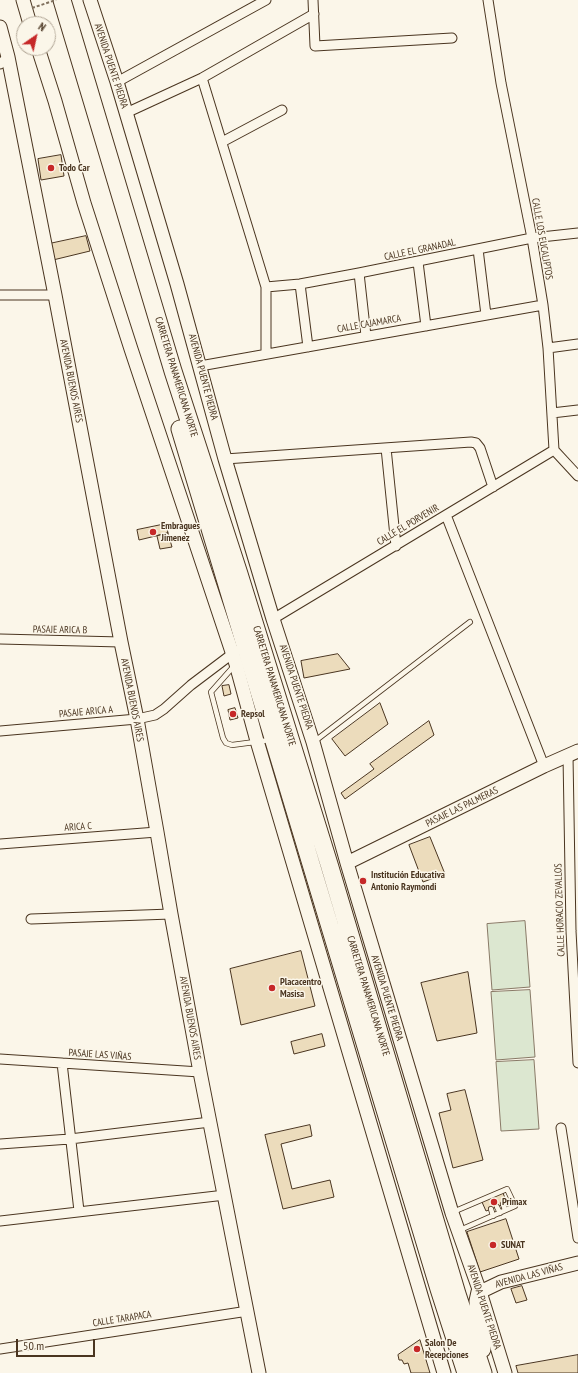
<!DOCTYPE html>
<html>
<head>
<meta charset="utf-8">
<style>
	body { margin:0 }
	#map { position:relative; width:578px; height:1373px; overflow:hidden; background:#fbf6e9; font-family:"PT Sans Narrow",sans-serif }
	canvas { display:block }
	.north { position:absolute; left:16px; top:16px; width:40px; height:40px; box-sizing:border-box; background:#fbf6e9; border:1px solid #b4a999; border-radius:50%; rotate:34deg; font-size:11px; font-weight:700; line-height:16px; text-align:center; color:#4a3520 }
	.north::after { content:''; display:block; margin:auto; width:14px; height:18px; background:#c62828; clip-path:polygon(50% 0,100% 100%,50% 72%,0 100%) }
	.scale { position:absolute; left:16px; top:1339px; width:79px; height:18px; box-sizing:border-box; border:2px solid #4a3520; border-top:0; padding-left:5px; font-size:12px; line-height:14px; white-space:nowrap; color:#4a3520; -webkit-text-stroke:3px #fbf6e9; paint-order:stroke }
</style>
</head>
<body>
<div id="map">
<canvas width="578" height="1373"></canvas>
<div class="north">N</div>
<div class="scale">50 m</div>
</div>
<script>
const ctx = document.querySelector('canvas').getContext('2d');
ctx.lineJoin = 'round';
function paint(path, color) { ctx.fillStyle = color; ctx.fill(path, 'evenodd'); }
function trace(path, color, width, dash) { ctx.strokeStyle = color; ctx.lineWidth = width; ctx.lineCap = dash ? 'butt' : 'round'; ctx.setLineDash(dash || []); ctx.stroke(path); }
function drawText(font, color, halo, rows, align = 'center') {
  ctx.font = font + ' "PT Sans Narrow",sans-serif'; ctx.lineWidth = 3; ctx.setLineDash([]); ctx.textBaseline = 'middle'; ctx.strokeStyle = halo; ctx.fillStyle = color; for (const [text, x, y, turn = 0] of rows) {
    ctx.save(); ctx.translate(x, y); ctx.rotate((+turn || 0) * Math.PI / 180); ctx.textAlign = isNaN(turn) ? turn : align; if (halo) ctx.strokeText(text, 0, 0); ctx.fillText(text, 0, 0); ctx.restore();
  }
}
const green = new Path2D(`
	M525 921 530 987 492 990 487 924Z
	M530 990 535 1057 496 1060 491 992Z
	M534 1060 539 1129 501 1131 496 1062Z`);
paint(green, '#dce7d0');
trace(green, '#887966', 1);
const building = new Path2D(`
	M61 155 64 176 41 180 38 159Z
	M86 236 90 251 53 260 49 244Z
	M166 524 168 533 139 540 137 530Z
	M168 533 172 547 160 549 157 536Z
	M338 654 350 669 304 678 301 661Z
	M229 685 231 694 224 696 222 686Z
	M380 703 388 724 345 756 332 739Z
	M235 708 238 718 230 720 228 710Z
	M429 721 434 735 345 799 341 793 374 769 370 764Z
	M430 837 445 874 423 882 409 845Z
	M301 951 315 1006 241 1025 230 969Z
	M468 972 477 1033 437 1041 421 983Z
	M322 1034 325 1046 294 1054 291 1042Z
	M465 1090 483 1160 453 1168 439 1113 451 1110 447 1094Z
	M310 1125 312 1136 281 1144 292 1189 330 1180 334 1197 283 1209 265 1135Z
	M503 1193 507 1203 486 1211 482 1202Z
	M506 1219 519 1259 480 1272 467 1232Z
	M522 1286 527 1300 516 1303 511 1289Z
	M420 1340 430 1373H411L408 1363 404 1364 402 1360H399L398 1355Z
	M578 1355V1373H518L516 1366Z`);
paint(building, '#ecdcbc');
trace(building, '#4a3520', 1);
const lane = new Path2D(`
	M234 666 211 692 223 738 226 743 232 745 270 740
	M315 741 470 622
	M503 1204 505 1210
	M497 1207 500 1213
	M491 1209 493 1216
	M453 1212 507 1189 515 1206 460 1230`);
const street = new Path2D(`
	M313 0 315 46 452 38
	M488 0 501 83 532 238 543 305 548 348 554 450 578 476
	M0 64 8 57
	M202 78 266 287V354
	M117 82 266 0
	M126 113 202 78 314 14
	M222 142 282 110
	M478 249 486 315
	M418 262 426 326
	M359 273 366 336
	M300 284 308 347
	M266 287 300 284 359 273 532 238 578 233
	M0 295H55
	M548 348 578 344
	M200 366 543 305
	M552 413 578 410
	M386 448 396 546
	M225 459 471 442 476 443 480 448 493 487
	M446 515 544 766
	M273 619 554 450
	M0 639 121 642
	M0 731 137 719 155 715 164 709 191 685 236 651
	M568 756 571 931 578 1063
	M0 844 157 832
	M31 919 171 914
	M0 1059 200 1072
	M62 1063 79 1211
	M561 1128 578 1238
	M0 1144 70 1139 210 1122
	M0 1221 225 1195
	M0 1349 248 1311`);
const secondary = new Path2D(`
	M23 0 30 24
	M90 0 117 82 177 284 225 459 273 619 313 742 347 863 452 1213 480 1292 505 1373
	M0 27 8 57 55 295 121 642 137 719 157 832 171 914 200 1072 259 1373
	M38 48 55 101 84 203 131 349 236 664 257 741 444 1373
	M347 863 544 766 578 751
	M480 1292 501 1282 578 1263`);
const highway = new Path2D(`
	M62 0 173 371 239 574 329 864 457 1294 483 1373
	M180 429 439 1289 466 1373
	M480 1292 478 1301 482 1349`);
trace(lane, '#4a3520', 6);
trace(street, '#4a3520', 11);
trace(secondary, '#4a3520', 15);
trace(highway, '#4a3520', 19);
trace(lane, '#fbf6e9', 4.5);
trace(street, '#fbf6e9', 9);
trace(secondary, '#fbf6e9', 13);
trace(highway, '#fbf6e9', 17);
trace(new Path2D(`
	M32 8 56 0`), '#7f6f5c', 2, [3, 2]);
for (const [x, y, r, color] of [
	[51,168,4,"#c62828"],
	[153,532,4,"#c62828"],
	[233,714,4,"#c62828"],
	[363,881,4,"#c62828"],
	[272,988,4,"#c62828"],
	[494,1202,4,"#c62828"],
	[493,1245,4,"#c62828"],
	[417,1349,4,"#c62828"]
]) { const dot = new Path2D(); dot.arc(x, y, r, 0, 2 * Math.PI); ctx.fillStyle = color; ctx.fill(dot); trace(dot, '#fbf6e9', 1.5); }
drawText('10px', '#4a3520', '#fbf6e9', [
	["AVENIDA PUENTE PIEDRA",111,66,72],
	["CALLE LOS EUCALIPTOS",542,239,80],
	["CALLE EL GRANADAL",420,250,-12],
	["CALLE CAJAMARCA",369,324,-10],
	["CARRETERA PANAMERICANA NORTE",176,377,73],
	["AVENIDA PUENTE PIEDRA",203,377,75],
	["AVENIDA BUENOS AIRES",71,381,79],
	["CALLE EL PORVENIR",408,525,-31],
	["PASAJE ARICA B",60,630,1],
	["CARRETERA PANAMERICANA NORTE",274,686,73],
	["AVENIDA PUENTE PIEDRA",296,687,72],
	["AVENIDA BUENOS AIRES",132,700,79],
	["PASAJE ARICA A",86,712,-5],
	["PASAJE LAS PALMERAS",462,807,-26],
	["ARICA C",78,827,-4],
	["CALLE HORACIO ZEVALLOS",560,910,-92],
	["CARRETERA PANAMERICANA NORTE",368,996,73],
	["AVENIDA PUENTE PIEDRA",387,998,73],
	["AVENIDA BUENOS AIRES",190,1018,80],
	["PASAJE LAS VIÑAS",100,1055,4],
	["AVENIDA LAS VIÑAS",529,1276,-15],
	["AVENIDA PUENTE PIEDRA",484,1307,72],
	["CALLE TARAPACA",122,1319,-9]
]);
drawText('bold 10px', '#4a3520', '#fbf6e9', [
	["Todo Car",59,168],
	["Embragues",161,526],
	["Jimenez",161,538],
	["Repsol",241,714],
	["Institución Educativa",371,875],
	["Antonio Raymondi",371,887],
	["Placacentro",280,982],
	["Masisa",280,994],
	["Primax",502,1202],
	["SUNAT",501,1245],
	["Salon De",425,1343],
	["Recepciones",425,1355]
], 'left');
</script>
</body>
</html>
